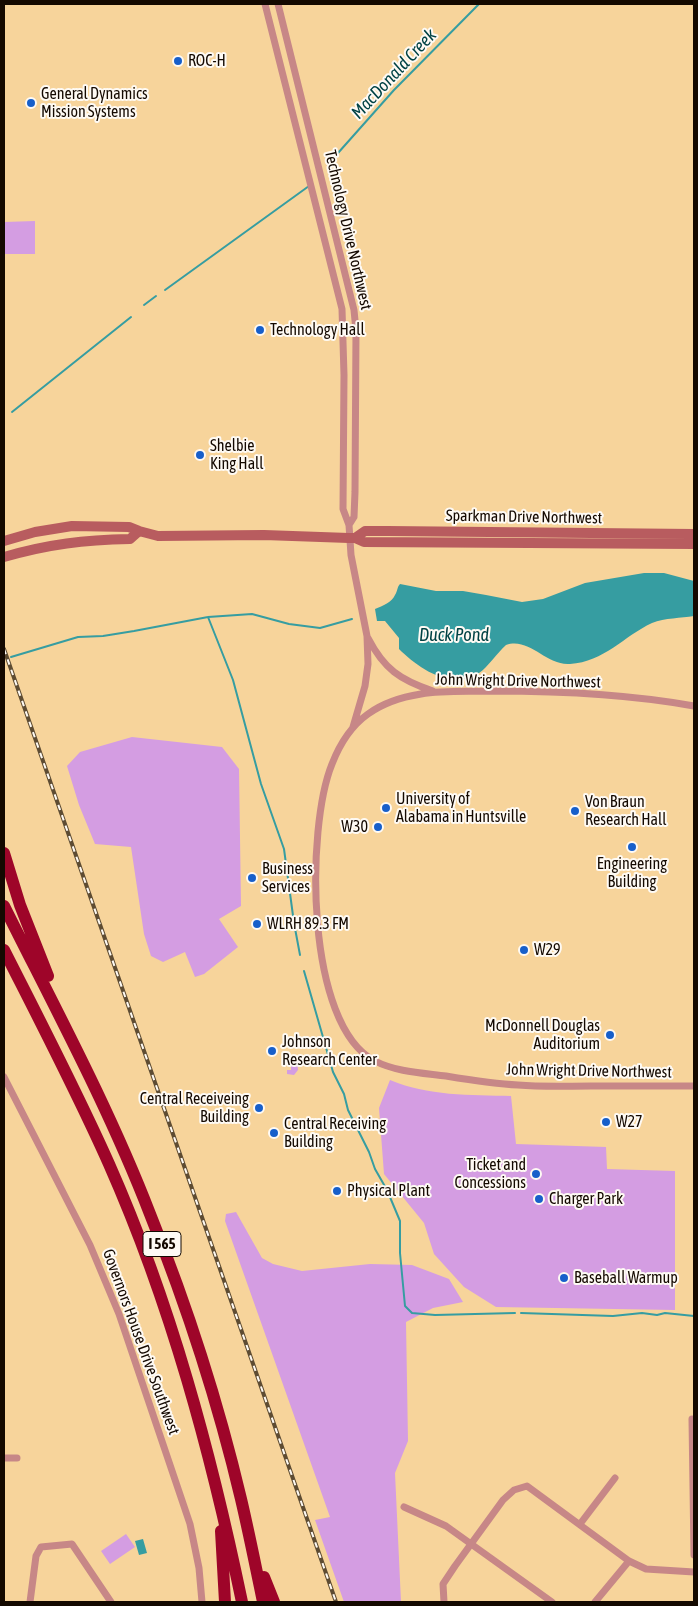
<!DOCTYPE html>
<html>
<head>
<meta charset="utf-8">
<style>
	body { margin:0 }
	#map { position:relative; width:698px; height:1606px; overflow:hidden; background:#f7d49b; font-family:"Asap Condensed",sans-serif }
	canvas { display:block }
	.frame { position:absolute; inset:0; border:5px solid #140900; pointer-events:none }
</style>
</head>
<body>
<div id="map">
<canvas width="698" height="1606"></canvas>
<div class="frame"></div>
</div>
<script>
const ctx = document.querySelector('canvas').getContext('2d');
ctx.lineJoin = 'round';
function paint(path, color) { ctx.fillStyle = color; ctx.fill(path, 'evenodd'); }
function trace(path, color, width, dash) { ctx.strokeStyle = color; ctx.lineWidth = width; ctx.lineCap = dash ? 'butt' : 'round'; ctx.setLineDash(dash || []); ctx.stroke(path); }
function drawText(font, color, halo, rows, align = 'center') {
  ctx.font = font + ' "Asap Condensed",sans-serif'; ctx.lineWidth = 4; ctx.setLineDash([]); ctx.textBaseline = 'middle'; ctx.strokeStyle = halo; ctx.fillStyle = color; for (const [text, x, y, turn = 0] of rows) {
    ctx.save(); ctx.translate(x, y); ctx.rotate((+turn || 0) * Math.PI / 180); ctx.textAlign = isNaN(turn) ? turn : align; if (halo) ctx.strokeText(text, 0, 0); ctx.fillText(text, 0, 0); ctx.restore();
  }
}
paint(new Path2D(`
	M35 221V254H4V222Z
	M132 737 222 747 239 769 241 906 219 919 238 947 204 974 195 977 185 952 163 962 151 956 144 934 131 847 95 844 79 805 67 766 80 752Z
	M291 1059 297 1060 298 1070 294 1075 287 1074V1070H291Z
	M390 1080C427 1096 471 1095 511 1096L516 1144 606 1147 607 1169 675 1171V1310L496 1307 464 1287 434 1254 424 1223 384 1174 379 1108Z
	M236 1212 262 1258 273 1264 302 1271 370 1264 412 1265 449 1279 463 1302 433 1308 406 1322 408 1441 395 1473 401 1602H344L315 1520 330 1517 225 1221 226 1214Z
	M126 1534 135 1547 110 1564 101 1551Z`), '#d49de2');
paint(new Path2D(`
	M644 573H664L694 581V616C681 618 665 618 652 623 624 636 604 662 570 664 546 666 530 637 506 645 497 653 488 667 479 673 451 691 418 668 399 649V638L385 621H377L375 609C383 606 392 602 395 595 398 590 397 587 400 584L436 591H463L486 595 522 602 543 599 585 583Z
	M143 1539 147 1553 139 1555 135 1541Z`), '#369da1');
trace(new Path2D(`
	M330 162 394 90 479 4
	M165 290 309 186
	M144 305 156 296
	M12 412 131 317
	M208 617 233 680 261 784 284 849 294 923 300 955
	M11 657 78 637 103 636 134 631 208 617 252 614 289 624 320 628 352 619
	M304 971 333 1072 344 1094 348 1110 369 1152 375 1169 387 1190 400 1221V1253L405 1306 412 1313 435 1315 515 1313
	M521 1313 613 1316 642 1313 657 1315 665 1313 694 1316`), '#369da1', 2);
trace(new Path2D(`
	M265 4 342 309 344 375 343 509 349 525 351 555 367 636 368 664 365 686 353 727
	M278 4 354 310 356 331 355 492 354 517 349 525
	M368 638C384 669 400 680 433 691
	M694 706C628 694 560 691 493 691 469 692 444 690 421 694 402 697 383 703 368 714 351 726 339 746 332 764 306 828 305 1025 375 1061 396 1072 423 1073 446 1076 470 1080 494 1084 518 1085 542 1087 566 1086 591 1086 625 1086 660 1086 694 1086
	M4 1077 90 1245 119 1314 190 1524 199 1568 202 1602
	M692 1419 694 1555
	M4 1458H17
	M404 1507 446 1526 552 1602
	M580 1524 615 1478
	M30 1602 36 1556 41 1547 72 1544 111 1602
	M444 1602 443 1584 455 1566 503 1500 514 1490 527 1486 629 1561 646 1569 694 1572
	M595 1602 629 1561`), '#c78787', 7);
trace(new Path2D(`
	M355 538 365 531H387L694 534
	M4 541 35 532 72 526 129 527 139 531 158 536 264 535 349 538H355L364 542 694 544
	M4 557C49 544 84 540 130 539L139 531`), '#b85c5f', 10);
trace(new Path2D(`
	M4 853 20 905 48 976
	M4 906C55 1008 109 1108 150 1214 187 1306 218 1402 241 1499 249 1533 256 1568 263 1602
	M4 950C40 1021 77 1092 109 1164 171 1304 211 1453 242 1602
	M221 1531 225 1602
	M264 1577 274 1602`), '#9e0529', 12);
const rail = new Path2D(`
	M4 649 336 1602`);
trace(rail, '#5e4c33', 4);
trace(rail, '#fefaf4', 2, [5.5]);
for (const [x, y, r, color] of [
	[178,61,5,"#175fca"],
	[31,103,5,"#175fca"],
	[260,330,5,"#175fca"],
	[200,455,5,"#175fca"],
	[386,808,5,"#175fca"],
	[575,811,5,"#175fca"],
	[378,827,5,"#175fca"],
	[632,847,5,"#175fca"],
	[252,878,5,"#175fca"],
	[257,924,5,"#175fca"],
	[524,950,5,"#175fca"],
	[610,1035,5,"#175fca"],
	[272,1051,5,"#175fca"],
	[259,1108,5,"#175fca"],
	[606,1122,5,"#175fca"],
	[274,1133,5,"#175fca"],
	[536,1174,5,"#175fca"],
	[337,1191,5,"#175fca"],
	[539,1199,5,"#175fca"],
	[564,1278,5,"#175fca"]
]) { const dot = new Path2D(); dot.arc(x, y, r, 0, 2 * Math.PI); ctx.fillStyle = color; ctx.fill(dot); trace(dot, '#fefaf4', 2); }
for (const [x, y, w] of [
	[162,1244,38]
]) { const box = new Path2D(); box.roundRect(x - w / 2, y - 12.5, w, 25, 4); ctx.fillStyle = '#fefaf4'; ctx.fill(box); trace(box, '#140900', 1); }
drawText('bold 15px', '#140900', null, [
	["I 565",162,1244]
]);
drawText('16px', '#140900', '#fefaf4', [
	["ROC-H",188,61],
	["General Dynamics",41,94],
	["Mission Systems",41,112],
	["Technology Hall",270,330],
	["Shelbie",210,446],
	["King Hall",210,464],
	["University of",396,799],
	["Alabama in Huntsville",396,817],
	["Von Braun",585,802],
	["Research Hall",585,820],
	["W30",368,827,"right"],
	["Engineering",632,864,"center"],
	["Building",632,882,"center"],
	["Business",262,869],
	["Services",262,887],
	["WLRH 89.3 FM",267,924],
	["W29",534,950],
	["McDonnell Douglas",600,1026,"right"],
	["Auditorium",600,1044,"right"],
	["Johnson",282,1042],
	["Research Center",282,1060],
	["Central Receiveing",249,1099,"right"],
	["Building",249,1117,"right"],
	["W27",616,1122],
	["Central Receiving",284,1124],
	["Building",284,1142],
	["Ticket and",526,1165,"right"],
	["Concessions",526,1183,"right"],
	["Physical Plant",347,1191],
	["Charger Park",549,1199],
	["Baseball Warmup",574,1278]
], 'left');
drawText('16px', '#140900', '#fefaf4', [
	["Technology Drive Northwest",348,230,77],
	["Sparkman Drive Northwest",524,517,1],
	["John Wright Drive Northwest",518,681,1],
	["John Wright Drive Northwest",589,1071,1],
	["Governors House Drive Southwest",141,1342,70]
]);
drawText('italic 18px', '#004244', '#fefaf4', [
	["MacDonald Creek",394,74,-47],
	["Duck Pond",454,635]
]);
</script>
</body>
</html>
